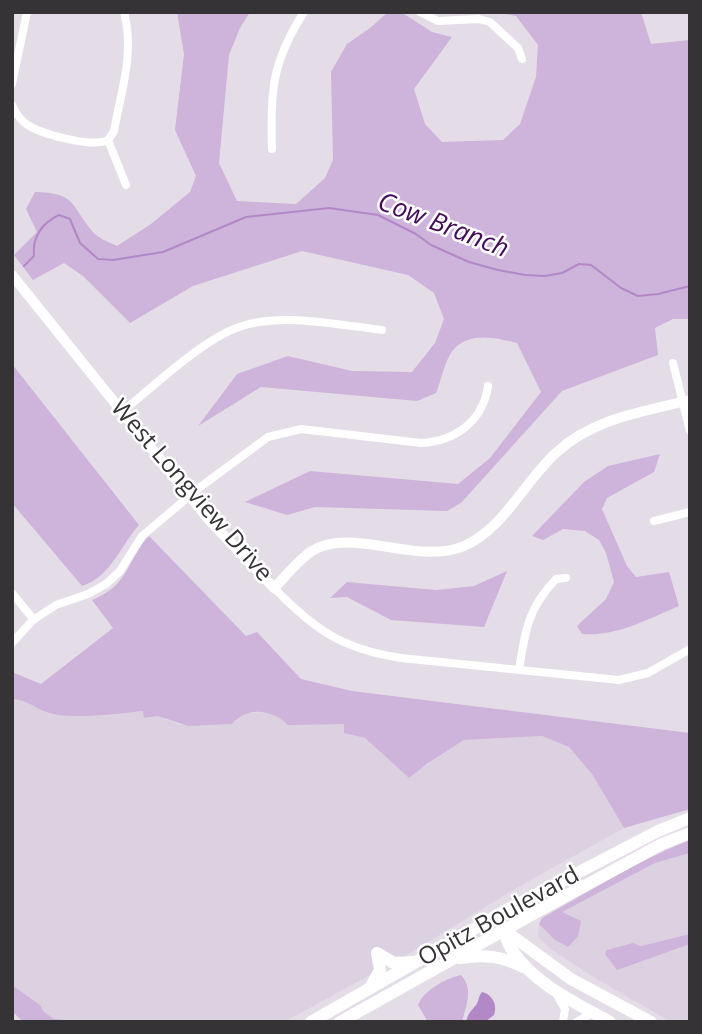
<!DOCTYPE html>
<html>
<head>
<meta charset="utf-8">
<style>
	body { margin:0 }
	#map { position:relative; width:702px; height:1034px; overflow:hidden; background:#e4dde7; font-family:"Open Sans",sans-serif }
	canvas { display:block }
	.frame { position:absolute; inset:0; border:14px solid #363337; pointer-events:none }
</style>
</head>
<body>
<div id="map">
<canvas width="702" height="1034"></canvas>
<div class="frame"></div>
</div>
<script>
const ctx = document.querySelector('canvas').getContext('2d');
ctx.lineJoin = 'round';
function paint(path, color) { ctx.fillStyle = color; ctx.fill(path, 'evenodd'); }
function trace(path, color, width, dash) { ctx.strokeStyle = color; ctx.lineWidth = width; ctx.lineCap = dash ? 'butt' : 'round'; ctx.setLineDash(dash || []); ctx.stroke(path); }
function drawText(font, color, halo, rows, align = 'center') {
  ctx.font = font + ' "Open Sans",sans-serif'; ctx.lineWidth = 5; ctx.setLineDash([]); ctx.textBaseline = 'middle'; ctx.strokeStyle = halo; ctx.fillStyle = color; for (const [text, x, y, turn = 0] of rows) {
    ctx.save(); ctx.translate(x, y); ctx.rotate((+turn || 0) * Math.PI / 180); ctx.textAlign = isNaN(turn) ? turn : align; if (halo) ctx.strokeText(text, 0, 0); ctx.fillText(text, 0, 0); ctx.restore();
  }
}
paint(new Path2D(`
	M12 699H24L50 714 66 715 143 711 145 718 158 716 181 725 231 724 239 715 246 713 270 712 281 717 344 724 345 733 365 738 409 778 428 763 464 740 542 736 569 747 592 774 624 828 520 886 410 953 284 1022H83L54 1020 44 1012 40 1005 12 985Z
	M690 853V1022H671L595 978 552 950 538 937 539 924 561 912 655 863Z`), '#dcd1e1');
paint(new Path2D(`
	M177 12H250L240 28 229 55 219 163 237 201 296 204 325 178 333 160 331 72 347 44 370 28 388 12H401L432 32 452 37 414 89 425 124 442 142 503 140 520 124 536 77 538 45 516 16 494 12H641L651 44 690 40V319H673L655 328 658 355 562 391 461 503 447 511 315 507 287 515 245 502 310 471 458 484 490 458 541 392 517 343C496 338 470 331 453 350 445 360 441 381 436 393L417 401 261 387 198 426 237 374 288 356 352 371 412 372 435 343 444 319 434 293 408 275 302 251 193 286 130 323 83 276 64 263 33 280 14 255 37 232 26 209 35 192C76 193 70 204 92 231 97 238 109 242 117 246L151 224 190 192 196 176 175 130 184 54Z
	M12 364 139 525C120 546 111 577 82 586L12 503Z
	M660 454 654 472 607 498 602 509 627 566 636 577 669 572 679 606C648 619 616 637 582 634L577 626 606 599 614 582 606 553 599 540 585 531 563 529 543 540 532 536 584 482 608 466Z
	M149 536 246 636 257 632 301 679 352 691 690 733V809L624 828 592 774 569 747 542 736 464 740 428 763 409 778 365 738 344 733V724L288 725C273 709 246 706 232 724L188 726 158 716 144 718 143 711C114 714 81 719 53 714 38 711 30 700 12 699V672L41 684 113 628 92 600C131 584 126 560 149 536Z
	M507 571 484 627 391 620 347 597 330 598 347 582 436 590 474 586Z
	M690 840V853L655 863 562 912 581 921 578 936 568 947 555 940 539 924 542 918C590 891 638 860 690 840Z
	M690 934V944L617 970 605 954 607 950 633 943 641 946Z
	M461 975C474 989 466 1006 462 1022H428L418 1005C423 991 446 978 461 975Z
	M12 985 40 1005 44 1012 54 1019 83 1022H23L12 1011Z`), '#ceb3db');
paint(new Path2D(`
	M482 992C492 994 498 1005 494 1015L485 1022H466C468 1013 471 1011 476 1005 479 1001 478 997 482 992Z`), '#b388c7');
trace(new Path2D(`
	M24 266 34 256C32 237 42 223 59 215L70 219 80 243 98 259 113 260 163 252 246 217 329 208 378 215 416 234 431 245 469 262 498 270 525 275 545 276 562 273 579 264 591 265 621 288 638 296 658 294 690 286`), '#b388c7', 2);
trace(new Path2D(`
	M124 12C135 52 121 92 114 131L108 140 126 185
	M420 12 438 21 479 19 490 22 518 48 522 59
	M12 84 27 12
	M12 105C15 112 19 118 25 123 38 134 93 148 108 140
	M272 149C270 91 272 62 304 12
	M673 363 690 431
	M122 412C154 386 202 340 239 327 280 312 339 325 382 330
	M654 521 690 512
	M274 588C315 630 342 649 401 658L619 680 648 673 690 649
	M12 593 34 620
	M12 643 33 620 56 605 88 594 106 584 120 571 142 536 199 488 268 437 301 429 421 443C456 441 483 421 488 386
	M519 670C525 631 528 608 556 579L566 578
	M557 995 565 1009 563 1022
	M577 1022 592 1013`), '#fff', 8);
trace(new Path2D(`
	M12 275 209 520 274 588C286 576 298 560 312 551 352 526 418 566 464 546 503 530 526 479 557 452 594 418 643 412 690 400`), '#fff', 10);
trace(new Path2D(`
	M501 925C506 933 506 942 512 950 534 984 576 1003 610 1022
	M504 930 571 979 651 1022
	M377 953 394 963 413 962
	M460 958C484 954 501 956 523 967
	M370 988 380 970 377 953
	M311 1022 514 906 658 831 690 818
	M340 1022 542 909 662 844 690 833`), '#fff', 12);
drawText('24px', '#363337', '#fff', [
	["West Longview Drive",191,491,49],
	["Opitz Boulevard",499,917,-29]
]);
drawText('italic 26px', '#440b59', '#fff', [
	["Cow Branch",443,226,21]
]);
</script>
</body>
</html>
